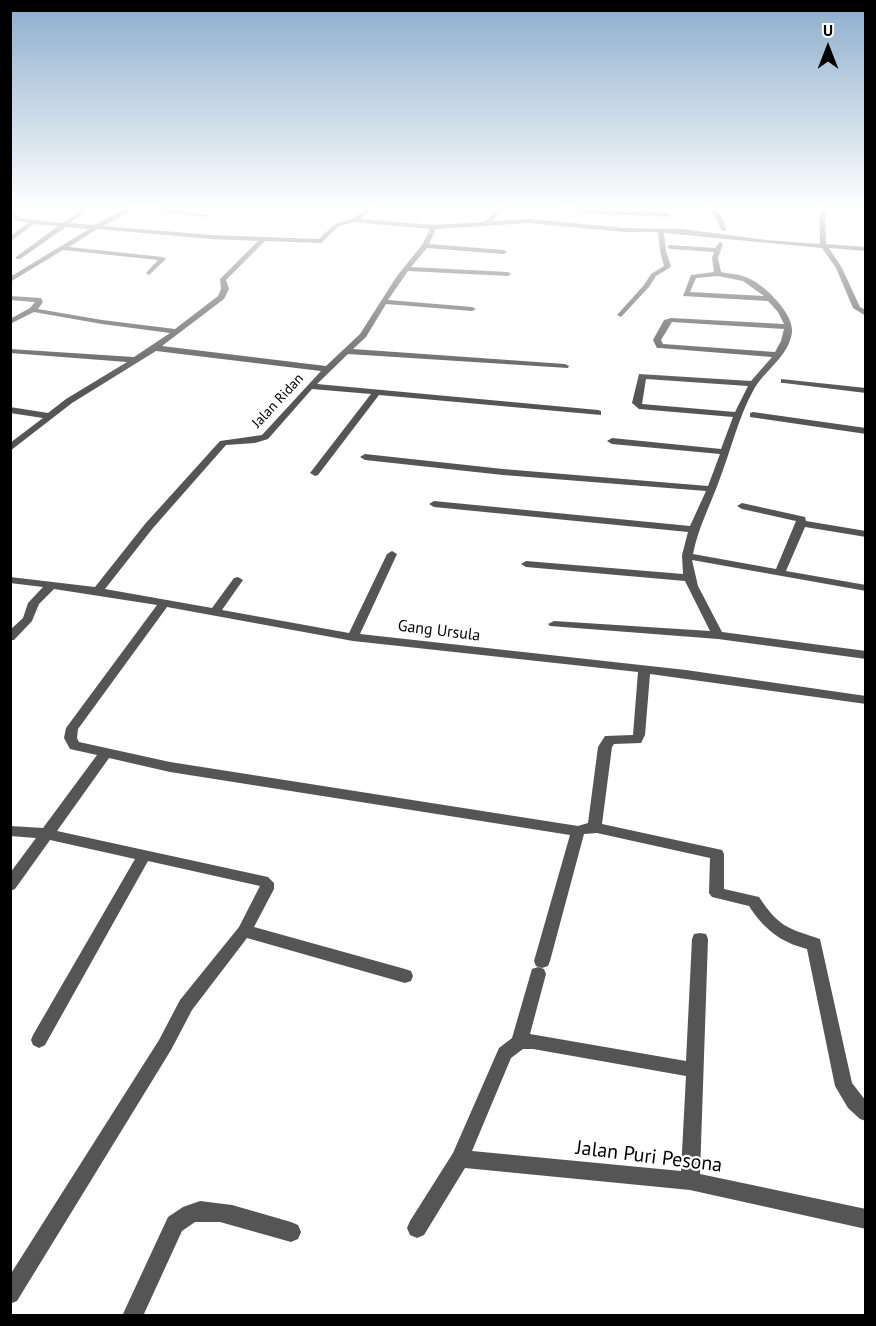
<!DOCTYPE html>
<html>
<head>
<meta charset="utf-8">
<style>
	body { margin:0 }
	#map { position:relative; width:876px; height:1326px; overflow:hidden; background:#fff; font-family:"PT Sans",sans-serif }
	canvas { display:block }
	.frame { position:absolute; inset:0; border:12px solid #000; pointer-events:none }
	.north { position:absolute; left:798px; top:18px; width:60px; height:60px; -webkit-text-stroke:4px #fff; paint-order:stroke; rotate:0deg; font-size:16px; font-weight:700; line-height:24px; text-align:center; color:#000 }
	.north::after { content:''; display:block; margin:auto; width:21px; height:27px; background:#000; clip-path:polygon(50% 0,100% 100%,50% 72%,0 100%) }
</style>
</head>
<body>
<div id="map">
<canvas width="876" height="1326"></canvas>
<div class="frame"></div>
<div class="north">U</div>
</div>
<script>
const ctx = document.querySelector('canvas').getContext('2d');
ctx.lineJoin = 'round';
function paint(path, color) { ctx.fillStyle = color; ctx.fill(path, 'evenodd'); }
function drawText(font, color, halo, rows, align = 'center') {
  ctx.font = font + ' "PT Sans",sans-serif'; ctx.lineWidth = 4.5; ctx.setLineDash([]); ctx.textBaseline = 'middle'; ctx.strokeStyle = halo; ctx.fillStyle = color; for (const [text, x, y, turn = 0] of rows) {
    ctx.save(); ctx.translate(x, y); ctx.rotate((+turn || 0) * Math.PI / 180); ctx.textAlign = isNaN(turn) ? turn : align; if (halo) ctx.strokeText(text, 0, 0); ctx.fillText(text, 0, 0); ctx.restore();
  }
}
paint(new Path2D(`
	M10 206 19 218 63 223 82 210 84 213 70 223 94 225 132 206H146L207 215 204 217 137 208 103 226 211 235 319 239 335 224 352 219 370 206H376L360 219 434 225 485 222 501 206H507L492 221 528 219 626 228 683 229 766 240 820 244 819 206H825L826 244 866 247V251L829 248 842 268 860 307 866 310V316L853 308 836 268 822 248 664 233 666 251 671 267 656 276 649 287 621 317 617 315 644 285 651 274 664 266 660 251 658 232H626L528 223 436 229 429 244 504 250 507 252 504 254 427 248 411 267 508 272 511 274 508 276 408 271 388 300 472 307 476 309 472 311 386 304 366 337 353 349 565 364 569 366 568 368 348 354 317 384 598 410 601 411V415L379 395 318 475 315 476 310 473 371 394 312 389 268 439 255 443 226 445 153 528 105 589 212 608 234 578 238 577 243 580 222 610 349 633 387 554 392 551 397 554 360 634 686 670 866 696V704L650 674 645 735 641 743 614 744 612 747 602 824 722 850 724 854V889L759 897C779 927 787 928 820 939L852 1083 866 1101V1121L860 1119 848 1108 835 1086 807 949C780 942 764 929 749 906L712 897 709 893 710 858 597 833 584 834 550 961 548 966 542 968 536 966 534 961 570 835 170 772 109 758 57 831 268 877 274 883V889L254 927 405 969 411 971 413 976 411 981 405 983 247 938 192 1010 171 1050 17 1301 10 1304V1275L159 1040 180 1000 239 927 260 886 148 861 45 1045 39 1048 33 1045 31 1040 33 1035 135 859 50 840 15 889 10 891V873L36 838 10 836V826L43 828 97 755 70 749 64 738 66 728 157 605 54 589 39 604 32 621 14 640H10V630L23 618 28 603 43 587 10 583V577L95 587 145 524 220 441 262 435 321 371 156 351 72 403 10 451V443L43 418 10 413V407L48 413 66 399 127 362 10 353V349L134 357 170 333 102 324 34 312 10 324V319L30 308 35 302 10 300V296L41 298 43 302 38 309 102 320 175 329 218 296 221 289 220 279 258 241 211 239 97 229 69 247 163 257 166 259 149 275 146 273 158 260 63 250 10 282V277L89 229 66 227 20 259H16V257L58 226 34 224 10 242V236L28 223 15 220 10 214ZM354 222 430 229 422 245 397 276 360 334 326 366 162 346 224 299 229 289 226 280 265 241 321 243 339 226ZM167 607 353 641 638 672 633 735 605 736 598 747 588 823 578 826 170 762 79 742 77 738 78 729Z
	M564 206H572L583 209 668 213 671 215 668 217 582 213Z
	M704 206C718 205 725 220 726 231H722L713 213Z
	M720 242 723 244 718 258 721 272C730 274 740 274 748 278 764 284 794 314 792 332 789 356 766 369 754 389 738 418 731 450 719 481 710 506 698 528 693 554L776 569 796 521 742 509 737 506 742 503 805 517 806 521 866 531V537L805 527 786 571 866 585V591L692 560 698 586 722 632 866 651V659L718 639 550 626 548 624 554 621 710 631 685 581 526 567 521 564 526 561 683 574 682 555 688 532 434 507 429 504 434 501 690 526 706 491 503 475 365 460 360 457 365 454 503 469 708 486 720 454 612 444 607 441 612 438 721 449 733 417 639 409 632 403 639 374 751 381 772 357 660 348H657L653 340 664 320 671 318 784 324 778 312 768 301 683 296 691 275 714 272 712 258 714 252 670 249 667 247 670 245 715 248ZM718 276 743 281 764 296 690 292 696 278ZM672 322 784 329 781 341 775 352 663 344 661 340ZM646 379 748 386 735 412 642 404Z
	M781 379 866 388V393L784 383H781Z
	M753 412 866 428V434L750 417V413Z
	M700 933 706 934 708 939 700 1174 866 1209V1229L690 1190 465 1168 424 1235 417 1238 410 1235 407 1228 410 1221 453 1153 499 1048 512 1038 532 969 538 967 544 969 546 974 530 1034 686 1061 692 939 694 934ZM523 1049H533L686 1076 681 1171 472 1151 511 1058Z
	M200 1201 232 1205 291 1222 298 1225 301 1232 298 1239 291 1242 220 1222H195L182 1231 143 1316H122L168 1217 183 1207Z`), '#555');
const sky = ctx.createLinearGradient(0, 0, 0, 391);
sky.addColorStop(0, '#8cadcc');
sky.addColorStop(0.53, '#fff');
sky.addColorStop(1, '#ffffff00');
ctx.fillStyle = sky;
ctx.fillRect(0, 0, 876, 391);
drawText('14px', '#000', '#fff', [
	["Jalan Ridan",278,401,-47]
]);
drawText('16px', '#000', '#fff', [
	["Gang Ursula",439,631,7]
]);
drawText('20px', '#000', '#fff', [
	["Jalan Puri Pesona",649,1157,7]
]);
</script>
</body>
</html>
